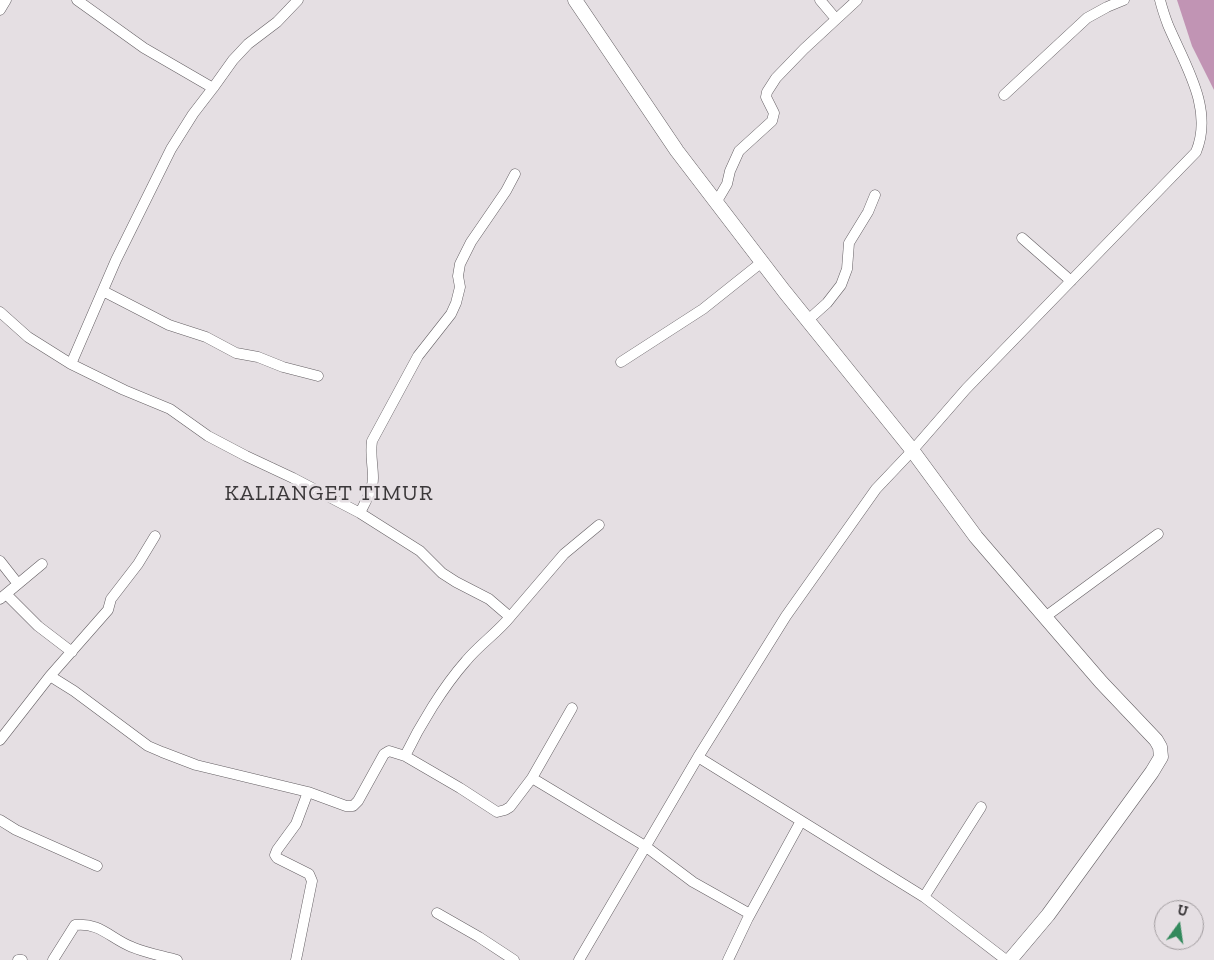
<!DOCTYPE html>
<html>
<head>
<meta charset="utf-8">
<style>
	body { margin:0 }
	#map { position:relative; width:1214px; height:960px; overflow:hidden; background:#e5dfe3; font-family:"Zilla Slab",serif }
	canvas { display:block }
	.north { position:absolute; left:1154px; top:900px; width:50px; height:50px; box-sizing:border-box; background:#e5dfe3; border:1px solid #a19c9f; border-radius:50%; rotate:14deg; font-size:14px; font-weight:700; line-height:20px; text-align:center; color:#3b383a }
	.north::after { content:''; display:block; margin:auto; width:18px; height:22px; background:#33895c; clip-path:polygon(50% 0,100% 100%,50% 72%,0 100%) }
</style>
</head>
<body>
<div id="map">
<canvas width="1214" height="960"></canvas>
<div class="north">U</div>
</div>
<script>
const ctx = document.querySelector('canvas').getContext('2d');
ctx.lineJoin = 'round';
function paint(path, color) { ctx.fillStyle = color; ctx.fill(path, 'evenodd'); }
function trace(path, color, width, dash) { ctx.strokeStyle = color; ctx.lineWidth = width; ctx.lineCap = dash ? 'butt' : 'round'; ctx.setLineDash(dash || []); ctx.stroke(path); }
function drawText(font, color, halo, rows, align = 'center') {
  ctx.font = font + ' "Zilla Slab",serif'; ctx.lineWidth = 5; ctx.setLineDash([]); ctx.textBaseline = 'middle'; ctx.strokeStyle = halo; ctx.fillStyle = color; for (const [text, x, y, turn = 0] of rows) {
    ctx.save(); ctx.translate(x, y); ctx.rotate((+turn || 0) * Math.PI / 180); ctx.textAlign = isNaN(turn) ? turn : align; if (halo) ctx.strokeText(text, 0, 0); ctx.fillText(text, 0, 0); ctx.restore();
  }
}
paint(new Path2D(`
	M1177 0H1214V90L1192 46Z`), '#c194b4');
const minor = new Path2D(`
	M77 0 144 48 213 88
	M820 0 836 19
	M0 10 6 0
	M1004 95 1087 18 1107 7 1124 0
	M717 201 727 184 730 171 739 151 772 121 774 113 766 97 767 92 776 78 804 49 857 0
	M1022 238 1071 281
	M103 291 169 325 206 337 236 353 258 357 283 367 318 376
	M0 312 28 337 71 364 124 390 170 409 208 436 246 456 293 478 360 513 420 551 442 573 456 582 489 599 510 617C497 633 479 645 466 661 443 687 420 725 405 756L460 788 497 812 505 810 510 807 532 778 572 708
	M808 320 827 303 841 285 847 269 849 243 868 212 875 195
	M621 362 703 309 762 262
	M71 364 116 260 171 149 193 114 213 88 233 60 248 44 277 22 298 0
	M360 513C365 502 373 490 373 478 373 465 370 455 372 441L418 356 451 314 456 303 460 287 458 276 460 264 471 242 506 191 515 174
	M0 561 18 584
	M6 594 38 626 72 652
	M0 599 42 564
	M510 617 564 554 599 525
	M1045 617 1158 534
	M50 676 74 691 148 746 162 752 196 765 308 792 346 806H353L358 801 384 754 389 751 405 756
	M0 740 50 676 108 610 111 599 138 564 155 536
	M698 757 924 897 1006 960
	M532 778 645 846 693 882 750 914
	M0 820 16 830 97 866
	M924 897 981 807
	M437 913 479 937 514 960
	M18 960H22
	M53 960 75 925C100 922 111 939 132 947 146 953 163 956 177 960
	M296 960 312 881 309 874 277 858 275 855 277 850 296 824 308 792
	M579 960 698 757 786 616 876 489 912 451 966 389 1196 152C1214 109 1185 65 1168 25 1165 17 1162 8 1160 0
	M728 960 748 918 801 821`);
const secondary = new Path2D(`
	M575 0 677 151 784 291 909 446 976 537 1101 682 1156 740 1160 747 1161 757 1152 772 1048 915 1010 960`);
trace(minor, '#645f63', 11);
trace(secondary, '#645f63', 15);
trace(minor, '#fff', 10);
trace(secondary, '#fff', 14);
ctx.letterSpacing = '1px';
drawText('22px', '#3b383a', '#e5dfe3', [
	["KALIANGET TIMUR",329,494]
]);
ctx.letterSpacing = '0px';
</script>
</body>
</html>
